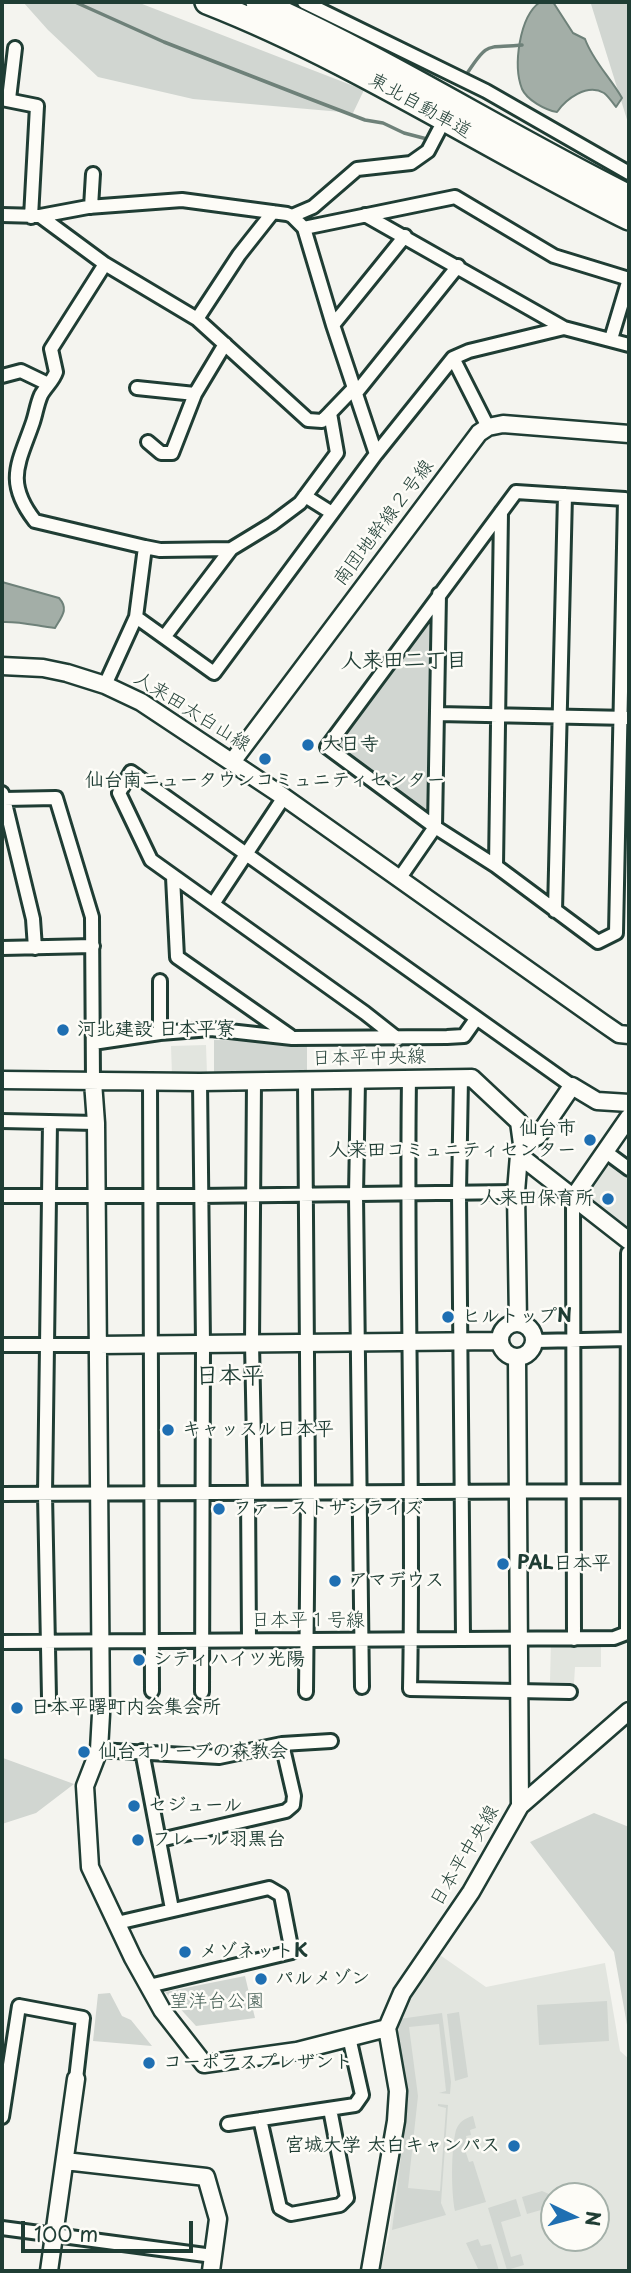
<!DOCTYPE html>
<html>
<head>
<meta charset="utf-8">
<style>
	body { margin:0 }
	#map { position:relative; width:631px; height:2273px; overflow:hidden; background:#f4f4ef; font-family:"Playpen Sans",sans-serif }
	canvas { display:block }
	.frame { position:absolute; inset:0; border:4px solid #1f3d34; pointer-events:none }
	.north { position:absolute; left:540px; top:2182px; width:70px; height:70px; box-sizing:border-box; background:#fdfcf7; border:2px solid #a4b0a9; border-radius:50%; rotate:95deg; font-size:19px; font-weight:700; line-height:28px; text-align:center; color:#1f3d34 }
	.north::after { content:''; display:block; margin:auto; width:24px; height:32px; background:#1f6fb2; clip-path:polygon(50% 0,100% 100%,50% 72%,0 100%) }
	.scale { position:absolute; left:21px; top:2221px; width:172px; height:32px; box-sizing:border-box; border:4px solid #1f3d34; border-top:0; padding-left:9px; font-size:21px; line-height:24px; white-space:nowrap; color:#1f3d34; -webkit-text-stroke:5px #fdfcf7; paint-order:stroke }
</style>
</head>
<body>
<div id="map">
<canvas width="631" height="2273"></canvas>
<div class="frame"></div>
<div class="north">N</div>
<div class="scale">100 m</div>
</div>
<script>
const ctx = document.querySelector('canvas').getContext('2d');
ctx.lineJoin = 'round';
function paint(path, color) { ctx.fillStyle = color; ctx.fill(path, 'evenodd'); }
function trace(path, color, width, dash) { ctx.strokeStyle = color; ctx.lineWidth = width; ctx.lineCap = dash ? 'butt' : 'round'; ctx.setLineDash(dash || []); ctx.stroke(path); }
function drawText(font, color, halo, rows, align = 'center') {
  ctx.font = font + ' "Playpen Sans","Klee One",sans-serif'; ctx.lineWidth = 5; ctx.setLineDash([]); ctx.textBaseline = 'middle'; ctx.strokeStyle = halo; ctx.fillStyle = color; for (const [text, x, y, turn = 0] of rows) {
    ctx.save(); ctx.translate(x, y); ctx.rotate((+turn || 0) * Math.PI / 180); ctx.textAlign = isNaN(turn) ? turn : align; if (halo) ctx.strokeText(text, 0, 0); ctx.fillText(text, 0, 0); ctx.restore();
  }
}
paint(new Path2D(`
	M206 1045 207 1074 172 1075 171 1046Z
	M607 1166H612L629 1178V1238L587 1202 585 1196Z
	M551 1641 601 1642V1667H575L574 1683 550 1682Z
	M437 1953 486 1987 605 1963 620 2051 629 2059V2271H380L389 2235 404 2095 394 2022 408 1992ZM554 2196H596V2238H554Z`), '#e2e5df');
paint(new Path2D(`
	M23 2H137L364 90 353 113 193 99 98 77 48 30Z
	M593 2H629V126L591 4Z
	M430 611 434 613 430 812 338 744Z
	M214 1040 307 1041V1074H214Z
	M2 1757 3 1758 74 1784 36 1813 2 1824Z
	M594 1813 629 1827V2036L614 1952 530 1842Z
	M245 1976 255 2018 196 2026 165 1992Z
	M110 1993 122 2016 131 2020 152 2046 93 2041 98 1994Z
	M607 2001 609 2041 539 2045 537 2005Z
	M459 2012 468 2077 455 2081 447 2014Z
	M442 2013 451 2082 450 2094 439 2093 446 2091 439 2024 409 2027 418 2096 408 2188 440 2191 446 2108 438 2106V2104L448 2105 441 2203 446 2215 392 2230 408 2100 398 2040 399 2019Z
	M473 2116 476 2128 470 2130 471 2135 466 2136 469 2148 465 2150 469 2162 473 2161 486 2202 455 2211C451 2192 451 2149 456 2130 459 2122 465 2118 473 2116Z
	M542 2191 549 2194 554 2220 548 2208 527 2214 522 2197Z
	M516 2199 521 2216 501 2222 511 2257 521 2254 524 2265 507 2270 488 2208Z
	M478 2239 481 2246 491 2244 499 2271H479L466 2243Z`), '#d1d6d1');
const water = new Path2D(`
	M540 2H553L573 33 585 39C593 61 610 77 622 98L616 107C613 103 608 96 604 93 587 83 566 99 557 112 545 110 527 100 522 89 513 66 519 17 540 2Z
	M2 582 59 598C69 609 62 616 55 628 37 626 20 621 2 622Z`);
paint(water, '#a3aea7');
trace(water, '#6e8179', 2);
trace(new Path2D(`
	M75 2 164 42 305 97 365 120 383 123 404 133 427 139
	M468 72C489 40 487 49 522 45`), '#6e8179', 3.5);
const minor = new Path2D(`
	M304 2 486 91 629 173
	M2 99 37 106 31 217
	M9 99 15 48
	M91 207 93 174
	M2 215 40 216 105 264 51 349 56 372C53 381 46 386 41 395 37 404 36 413 33 422 19 463 4 481 35 521L145 547 136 617 105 685
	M365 215 564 328 629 345
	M40 216 88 207 182 200 287 214 292 216 304 228 455 197 554 256 629 279
	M292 216 313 207 357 169 411 163 428 151 439 130
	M304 228 333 325 376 454
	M105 264 197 319 308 420 322 421 330 413
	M197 319 239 255 273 212
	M333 325 405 236
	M611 339 629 279
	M453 358 488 427
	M2 376 21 371 48 384
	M137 388 195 394
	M356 393 458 266
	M148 442 161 453H172L195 394 225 344
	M516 492 625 499 616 933 598 942 496 866 435 827 327 747Z
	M305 496 332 513
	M145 547 160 550 231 549
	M136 617 214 673 376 454 453 358 469 351 564 328
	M165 636 231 549 272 524 300 503 337 453 330 413 354 388
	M438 714 629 718
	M2 793 4 799 56 798 92 917 93 1082
	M4 799 33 919 35 948
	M496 866 501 512
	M173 877 177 957 290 1036
	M399 879 435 827 439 594
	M213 904 284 797
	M555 911 565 495
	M2 948 93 946
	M160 981V1033
	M398 1039 365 1013 151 860 119 793 131 772 572 1086
	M93 1043 160 1033 211 1029 292 1038 447 1037 464 1036 476 1019
	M461 1078 459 1193 463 1638
	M409 1079C406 1282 414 1485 410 1689L570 1692
	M305 1080 308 1493 306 1692
	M358 1080 356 1195 362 1687
	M150 1081 152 1691
	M254 1081 252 1343 255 1493
	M200 1082 203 1344 202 1692
	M2 1121 96 1123
	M606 1152 629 1169
	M2 1196H200L516 1192
	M573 1198 574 1639
	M534 1341 629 1339
	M2 1345H98
	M248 1493 249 1640
	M2 1494 629 1491
	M2 1642 614 1638 627 1633 628 1253
	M49 1698 45 1494 50 1122
	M99 1750 219 1757 282 1744 331 1741
	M142 1751 172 1909
	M160 1840 286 1811 293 1805 294 1796 282 1744
	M117 1923 269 1888 281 1895 292 1952 149 1986
	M2 2117 19 2006 83 2018 76 2079
	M260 2119 280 2208 291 2214 340 2205 347 2198 330 2109
	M228 2124 355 2105 362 2095 349 2037
	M2 2228 213 2256`);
const tertiary = new Path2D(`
	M2 666 43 668 67 673 105 685 141 702 284 797 603 1023 619 1034 629 1035
	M232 762 479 433 488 427 503 424 629 434
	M2 1080 200 1082 472 1078 519 1122 522 1144 519 1155 516 1192 518 1322
	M93 1082 96 1123 101 1714 99 1750 85 1786 90 1867 133 1958 162 2010 204 2064 297 2051 387 2028
	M522 1144 538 1136 572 1086 597 1101 629 1103
	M519 1155 629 1241
	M573 1198 629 1117
	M500 1340a17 17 0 1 1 34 0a17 17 0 1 1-34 0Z
	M98 1345 499 1341
	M520 1806 629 1711
	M65 2161 206 2177 218 2219 211 2271
	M49 2271 76 2079
	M370 2271 396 2121 398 2091 387 2028 402 1993 471 1892 520 1806 517 1357`);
const motorway = new Path2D(`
	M207 2C355 60 487 148 629 218
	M258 2C386 59 504 135 629 197`);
trace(minor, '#1f3d34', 18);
trace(tertiary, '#1f3d34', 21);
trace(motorway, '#1f3d34', 28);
trace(minor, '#fdfcf7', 12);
trace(tertiary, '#fdfcf7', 16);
trace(motorway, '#fdfcf7', 23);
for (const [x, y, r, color] of [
	[308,745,7,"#1f6fb2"],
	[265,759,7,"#1f6fb2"],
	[63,1030,7,"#1f6fb2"],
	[590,1140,7,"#1f6fb2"],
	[608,1199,7,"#1f6fb2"],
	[448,1317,7,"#1f6fb2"],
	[168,1430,7,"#1f6fb2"],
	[219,1509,7,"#1f6fb2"],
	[503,1564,7,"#1f6fb2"],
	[335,1581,7,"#1f6fb2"],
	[139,1660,7,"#1f6fb2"],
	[17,1708,7,"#1f6fb2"],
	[84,1752,7,"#1f6fb2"],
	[134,1806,7,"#1f6fb2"],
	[138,1840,7,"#1f6fb2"],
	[185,1952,7,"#1f6fb2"],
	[261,1979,7,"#1f6fb2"],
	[149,2063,7,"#1f6fb2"],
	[514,2146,7,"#1f6fb2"]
]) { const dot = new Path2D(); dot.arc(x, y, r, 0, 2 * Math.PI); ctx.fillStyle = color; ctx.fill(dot); trace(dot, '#fdfcf7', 2.5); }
drawText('19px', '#1f3d34', '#fdfcf7', [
	["東北自動車道",420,106,29],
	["南団地幹線２号線",384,523,-53],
	["人来田太白山線",192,712,32],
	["日本平中央線",369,1058,-1],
	["日本平１号線",308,1621],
	["日本平中央線",465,1856,-59]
]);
drawText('bold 19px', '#1f3d34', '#fdfcf7', [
	["大日寺",322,745],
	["仙台南ニュータウンコミュニティセンター",265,781,"center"],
	["河北建設 日本平寮",77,1030],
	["仙台市",576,1129,"right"],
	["人来田コミュニティセンター",576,1151,"right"],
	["人来田保育所",594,1199,"right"],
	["ヒルトップN",462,1317],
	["キャッスル日本平",182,1430],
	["ファーストサンライズ",233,1509],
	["PAL日本平",517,1564],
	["アマデウス",349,1581],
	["シティハイツ光陽",153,1660],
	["日本平曙町内会集会所",31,1708],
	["仙台オリーブの森教会",98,1752],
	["セジュール",148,1806],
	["フレール羽黒台",152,1840],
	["メゾネットK",199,1952],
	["パルメゾン",275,1979],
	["コーポラスプレザント",163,2063],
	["宮城大学 太白キャンパス",500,2146,"right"]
], 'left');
drawText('19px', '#435c53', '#fdfcf7', [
	["望洋台公園",217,2002]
]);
drawText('bold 21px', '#1f3d34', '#fdfcf7', [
	["人来田二丁目",404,661]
]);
drawText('bold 23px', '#1f3d34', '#fdfcf7', [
	["日本平",230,1377]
]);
</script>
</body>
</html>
